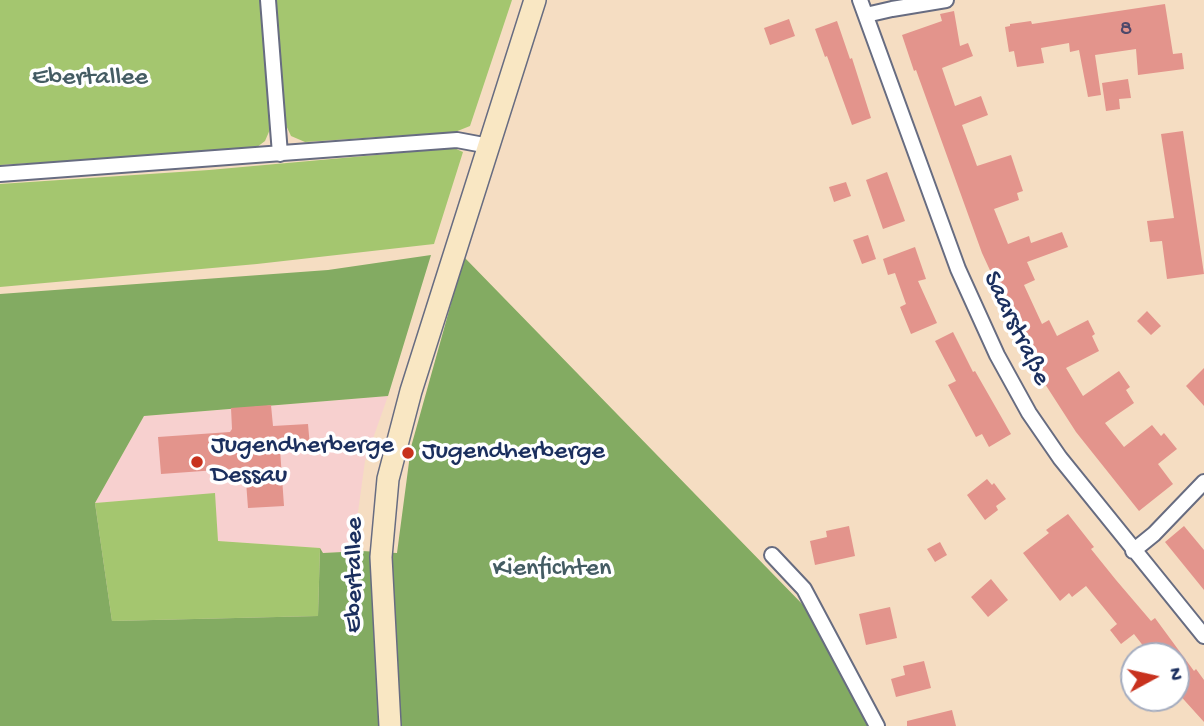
<!DOCTYPE html>
<html>
<head>
<meta charset="utf-8">
<style>
	body { margin:0 }
	#map { position:relative; width:1204px; height:726px; overflow:hidden; background:#f5ddc2; font-family:"Gochi Hand",sans-serif }
	canvas { display:block }
	.north { position:absolute; left:1120px; top:642px; width:70px; height:70px; box-sizing:border-box; background:#fff; border:2px solid #a4acbf; border-radius:50%; rotate:82deg; font-size:19px; font-weight:700; line-height:28px; text-align:center; color:#1b2f5e }
	.north::after { content:''; display:block; margin:auto; width:24px; height:32px; background:#c8321e; clip-path:polygon(50% 0,100% 100%,50% 72%,0 100%) }
</style>
</head>
<body>
<div id="map">
<canvas width="1204" height="726"></canvas>
<div class="north">N</div>
</div>
<script>
const ctx = document.querySelector('canvas').getContext('2d');
ctx.lineJoin = 'round';
function paint(path, color) { ctx.fillStyle = color; ctx.fill(path, 'evenodd'); }
function trace(path, color, width, dash) { ctx.strokeStyle = color; ctx.lineWidth = width; ctx.lineCap = dash ? 'butt' : 'round'; ctx.setLineDash(dash || []); ctx.stroke(path); }
function drawText(font, color, halo, rows, align = 'center') {
  ctx.font = font + ' "Gochi Hand",sans-serif'; ctx.lineWidth = 7; ctx.setLineDash([]); ctx.textBaseline = 'middle'; ctx.strokeStyle = halo; ctx.fillStyle = color; for (const [text, x, y, turn = 0] of rows) {
    ctx.save(); ctx.translate(x, y); ctx.rotate((+turn || 0) * Math.PI / 180); ctx.textAlign = isNaN(turn) ? turn : align; if (halo) ctx.strokeText(text, 0, 0); ctx.fillText(text, 0, 0); ctx.restore();
  }
}
paint(new Path2D(`
	M388 396 365 461 358 512 362 551 323 553 320 548 218 541 214 494 95 503 144 416Z`), '#f7d0cf');
paint(new Path2D(`
	M0 0H262L271 127 265 141 253 150 0 165Z
	M276 0H512L470 126 455 132 305 142 291 136 285 123Z
	M454 148 463 152 434 244 257 264 0 287V184L209 170Z
	M215 493 218 541 320 548 318 616 112 621 95 503Z`), '#a4c66f');
paint(new Path2D(`
	M431 255 388 396 144 416 95 503 112 621 318 616 320 548 323 553 362 551 397 553 411 447 464 257 808 610 872 726H0V294L328 270Z`), '#83ab62');
paint(new Path2D(`
	M1165 4 1173 54 1182 53 1184 69 1138 75 1136 49 1095 55 1101 95 1088 97 1079 50 1070 52 1069 43 1041 48 1044 63 1017 67 1014 51 1009 52 1005 27 1010 26V24L1031 21 1032 24Z
	M954 11 960 46 968 43 973 56 942 68 955 106 981 96 988 115 962 125 977 166 1011 155 1023 191 1017 193 1019 200 994 209 1008 244 1029 236 1031 243 1062 232 1068 247 1027 262 1035 280 1024 285 1042 324 1049 320 1057 336 1088 320 1095 334 1092 336 1099 351 1066 368 1083 396 1119 371 1130 387 1126 390 1134 403 1105 423 1124 447 1152 425 1161 436 1164 433 1177 449 1158 464 1173 484 1139 511 1076 432 1036 370 982 253 916 70 914 71 902 35 942 21 940 14Z
	M789 19 795 36 770 45 764 28Z
	M837 21 850 59 852 58 871 118 852 125 827 56 825 57 815 29Z
	M1128 79 1131 98 1119 99 1120 109 1106 111 1102 83Z
	M1183 131 1204 274 1167 279 1162 241 1150 242 1147 221 1174 218 1161 134Z
	M887 172 905 221 883 229 866 180Z
	M846 182 851 196 834 202 829 187Z
	M868 235 876 259 862 264 853 240Z
	M915 247 926 279 918 281 937 323 911 334 900 307 906 304 895 273 888 275 883 259Z
	M1147 311 1161 326 1151 335 1137 321Z
	M953 332 973 372 975 371 1011 434 989 447 982 434 976 437 948 385 956 381 935 341Z
	M1204 368V406L1186 386Z
	M271 405 273 426 308 424 310 447 280 449 284 506 248 508 245 468 161 474 158 437 230 432 232 429 231 408Z
	M987 479 992 485 994 483 1006 499 996 506 998 510 985 520 967 495Z
	M1068 514 1094 547 1091 549 1116 580 1151 621 1155 618 1194 671 1196 669 1204 680V722L1176 691V656H1151L1134 634 1121 644 1110 630 1117 624 1086 586 1072 597 1069 593 1060 601 1023 553 1049 533 1046 530Z
	M849 526 855 556 815 565 810 541 827 537 826 531Z
	M1184 526 1204 550V590L1165 542Z
	M940 542 947 555 935 562 927 549Z
	M991 579 1008 600 988 617 971 597Z
	M890 607 897 638 866 645 859 614Z
	M924 661 931 688 896 697 891 679 905 675 903 666Z
	M952 710 956 726H907V721Z`), '#e3948c');
const street = new Path2D(`
	M268 0 280 154
	M860 0 958 269 997 355 1029 413 1060 458 1204 636
	M866 15 892 9 946 0
	M0 174 457 140 489 146
	M1133 551 1154 534 1204 482
	M772 555 804 589 877 726`);
const secondary = new Path2D(`
	M390 726 381 557 388 479 411 391 535 0`);
trace(street, '#676c81', 18);
trace(secondary, '#676c81', 24);
trace(street, '#fff', 14);
trace(secondary, '#f9e7c3', 21);
for (const [x, y, r, color] of [
	[408,453,7,"#c8321e"],
	[197,462,7,"#c8321e"]
]) { const dot = new Path2D(); dot.arc(x, y, r, 0, 2 * Math.PI); ctx.fillStyle = color; ctx.fill(dot); trace(dot, '#fff', 2.5); }
drawText('23px', '#4d486a', null, [
	["8",1126,30]
]);
drawText('26px', '#445c63', '#fff', [
	["Ebertallee",90,79],
	["Kienfichten",552,570]
]);
drawText('26px', '#1b2f5e', '#fff', [
	["Saarstraße",1015,329,64],
	["Ebertallee",356,575,-90]
]);
drawText('26px', '#1b2f5e', '#fff', [
	["Jugendherberge",211,447],
	["Dessau",211,477],
	["Jugendherberge",422,453]
], 'left');
</script>
</body>
</html>
